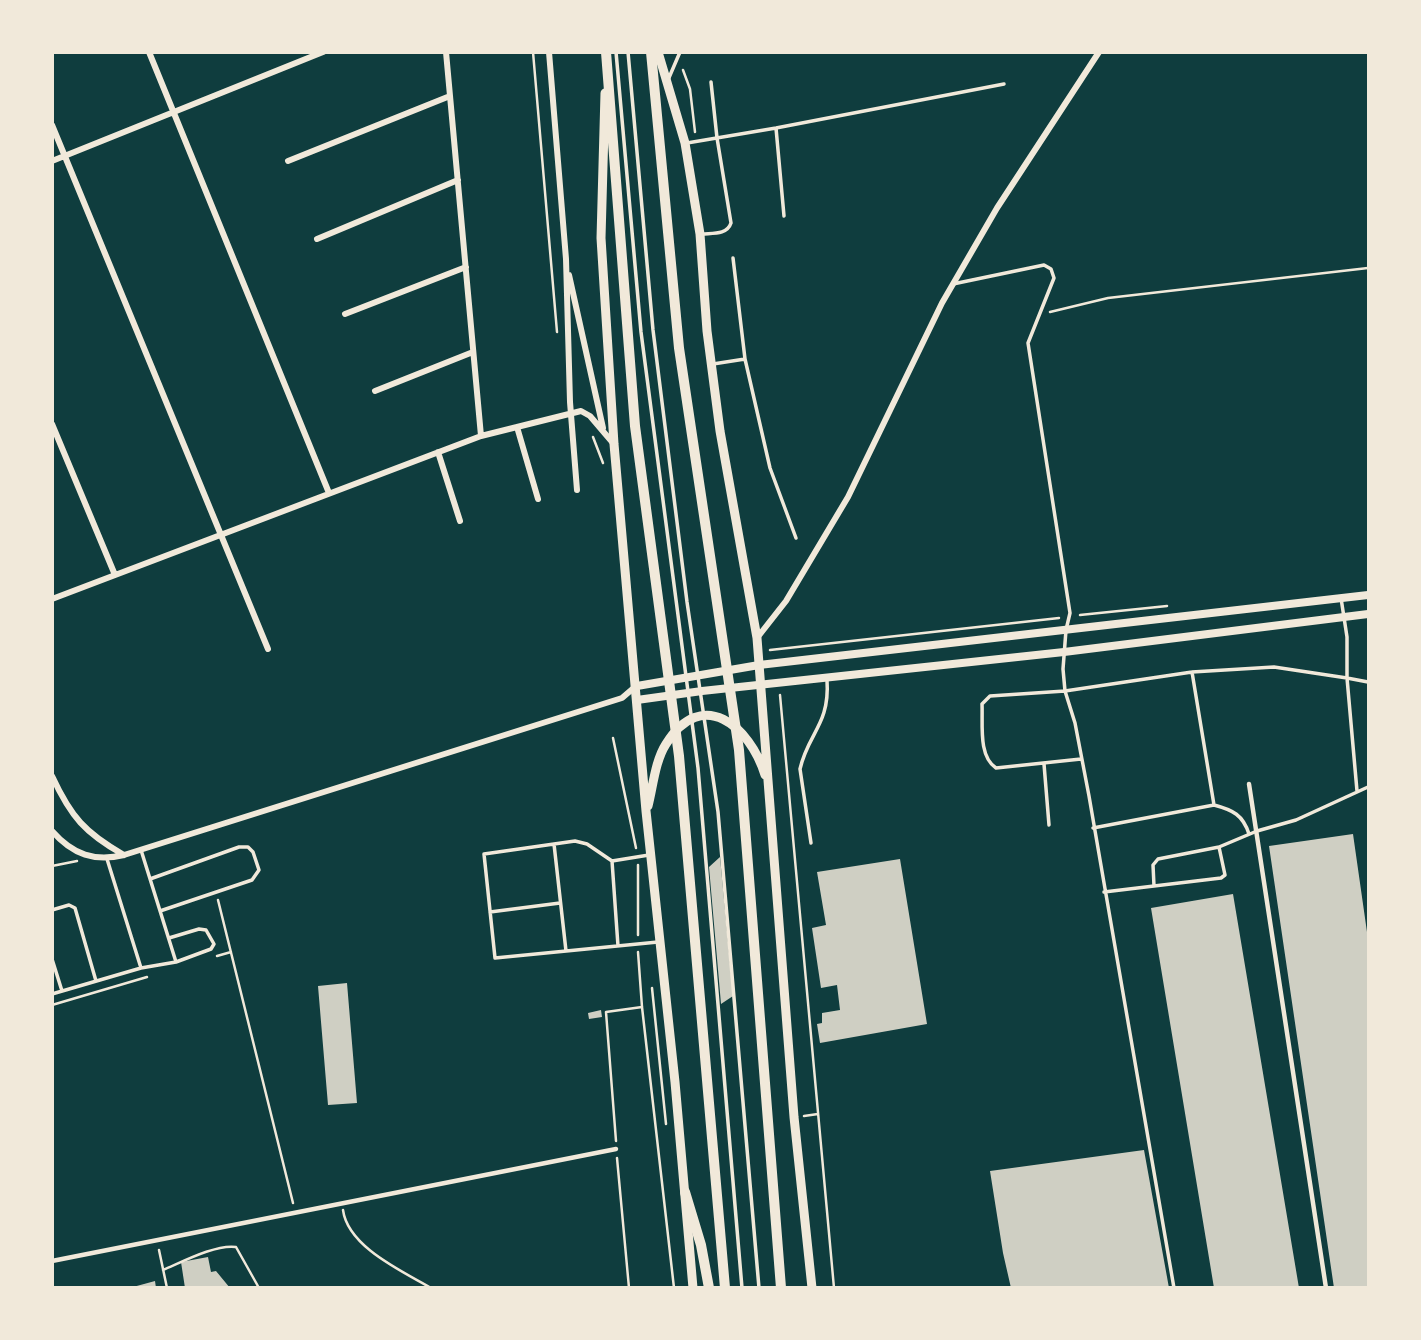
<!DOCTYPE html>
<html>
<head>
<meta charset="utf-8">
<style>
	body { margin:0 }
	#map { position:relative; width:1421px; height:1340px; overflow:hidden; background:#0f3d3e; font-family:Barlow,sans-serif }
	canvas { display:block }
	.frame { position:absolute; inset:0; border:54px solid #f1e9da; pointer-events:none }
</style>
</head>
<body>
<div id="map">
<canvas width="1421" height="1340"></canvas>
<div class="frame"></div>
</div>
<script>
const ctx = document.querySelector('canvas').getContext('2d');
ctx.lineJoin = 'round';
function paint(path, color) { ctx.fillStyle = color; ctx.fill(path, 'evenodd'); }
function trace(path, color, width, dash) { ctx.strokeStyle = color; ctx.lineWidth = width; ctx.lineCap = dash ? 'butt' : 'round'; ctx.setLineDash(dash || []); ctx.stroke(path); }
paint(new Path2D(`
	M1353 834 1368 939V1288H1334L1269 846Z
	M720 857 733 996 721 1004 709 867Z
	M900 859 927 1024 820 1043 817 1024 822 1023V1013L840 1010 837 985 821 988 812 928 826 925 817 872Z
	M1233 894 1299 1288H1214L1151 908Z
	M347 983 357 1103 328 1105 318 986Z
	M601 1010 602 1017 589 1019 588 1013Z
	M1144 1150 1169 1288H1011L1003 1253 990 1171Z
	M208 1257 211 1272 216 1271 230 1288H185L181 1262Z
	M155 1281 156 1288H134L133 1287Z`), '#cfcfc3');
trace(new Path2D(`
	M533 52 557 332
	M683 70 690 89 695 132
	M1050 312 1108 298 1368 268
	M593 437 603 463
	M1080 615 1167 606
	M770 650 1059 618
	M780 695 834 1288
	M613 738 636 848
	M638 865V935
	M52 866 77 861
	M218 900 293 1203
	M638 952 642 1007 674 1288
	M217 956 231 952
	M652 988 666 1124
	M52 1005 147 977
	M804 1116 818 1114
	M616 1141 606 1012 642 1007
	M617 1158 629 1288
	M343 1210C348 1247 402 1271 431 1288
	M159 1250 167 1288
	M163 1270C182 1262 216 1244 236 1247L259 1288`), '#f1e9da', 2.5);
trace(new Path2D(`
	M616 52 641 332 698 768 742 1288
	M628 52 653 330 687 602 718 812 759 1288
	M668 80 680 52
	M776 128 784 216
	M687 143 776 128 1004 84
	M702 234C713 233 727 235 731 223L717 138 711 82
	M733 258 745 359
	M953 284 1044 265 1051 269 1054 278 1028 343 1070 613 1066 630 1063 669 1065 691 1075 723 1089 796 1174 1288
	M713 364 745 359 770 468 796 538
	M1341 598 1347 637V678L1368 682
	M1192 672 1214 805
	M1081 759 996 768C978 756 983 724 982 704L990 696 1065 691 1192 672 1274 667 1347 678 1357 791
	M1044 764 1049 825
	M1093 828 1214 805C1233 810 1243 815 1249 834
	M811 843 800 769C808 733 830 725 827 680
	M554 844 566 951
	M141 850 176 962
	M107 859 141 968
	M612 861 649 855
	M150 879 239 847H248L253 852 259 870 252 880 160 911
	M1154 886 1221 878 1225 875 1219 847
	M1104 892 1154 886 1153 865 1158 859 1219 847 1257 831 1296 820 1368 787
	M52 910 69 905 75 908 96 981
	M490 912 560 903
	M618 946 612 861 587 844 575 841 484 854 495 958 658 942
	M52 959 62 991
	M52 994 141 968 176 962 211 949 214 944 206 930 199 929 169 938`), '#f1e9da', 3.5);
trace(new Path2D(`
	M1249 784 1326 1288
	M52 1261 616 1149`), '#f1e9da', 4.5);
trace(new Path2D(`
	M149 52 329 493
	M446 52 481 436
	M549 52 566 259 570 402 577 490
	M52 125 268 649
	M52 161 323 52
	M288 161 450 96
	M317 239 458 180
	M569 275 603 428
	M345 314 466 267
	M375 391 473 352
	M52 424 115 575
	M517 427 538 499
	M438 452 460 521
	M52 599 481 436 581 411 590 416 613 443
	M757 638 786 601 848 497 942 303 997 208 1099 52
	M52 776C71 817 85 833 124 855
	M52 831C73 855 95 862 124 855L622 698 636 686`), '#f1e9da', 6);
trace(new Path2D(`
	M637 686 759 665 1368 595
	M637 700 702 691 1064 652 1368 614`), '#f1e9da', 8);
trace(new Path2D(`
	M658 52 685 143 700 234 707 331 720 431 757 638 794 1117 812 1288
	M605 93 601 238 614 444 646 811 675 1082 693 1288
	M648 806C653 787 655 761 666 744 702 686 750 726 765 775`), '#f1e9da', 9);
trace(new Path2D(`
	M606 52 635 426 679 756 725 1288
	M651 52 679 348 739 750 781 1288
	M685 1192 701 1245 709 1288`), '#f1e9da', 10);
</script>
</body>
</html>
